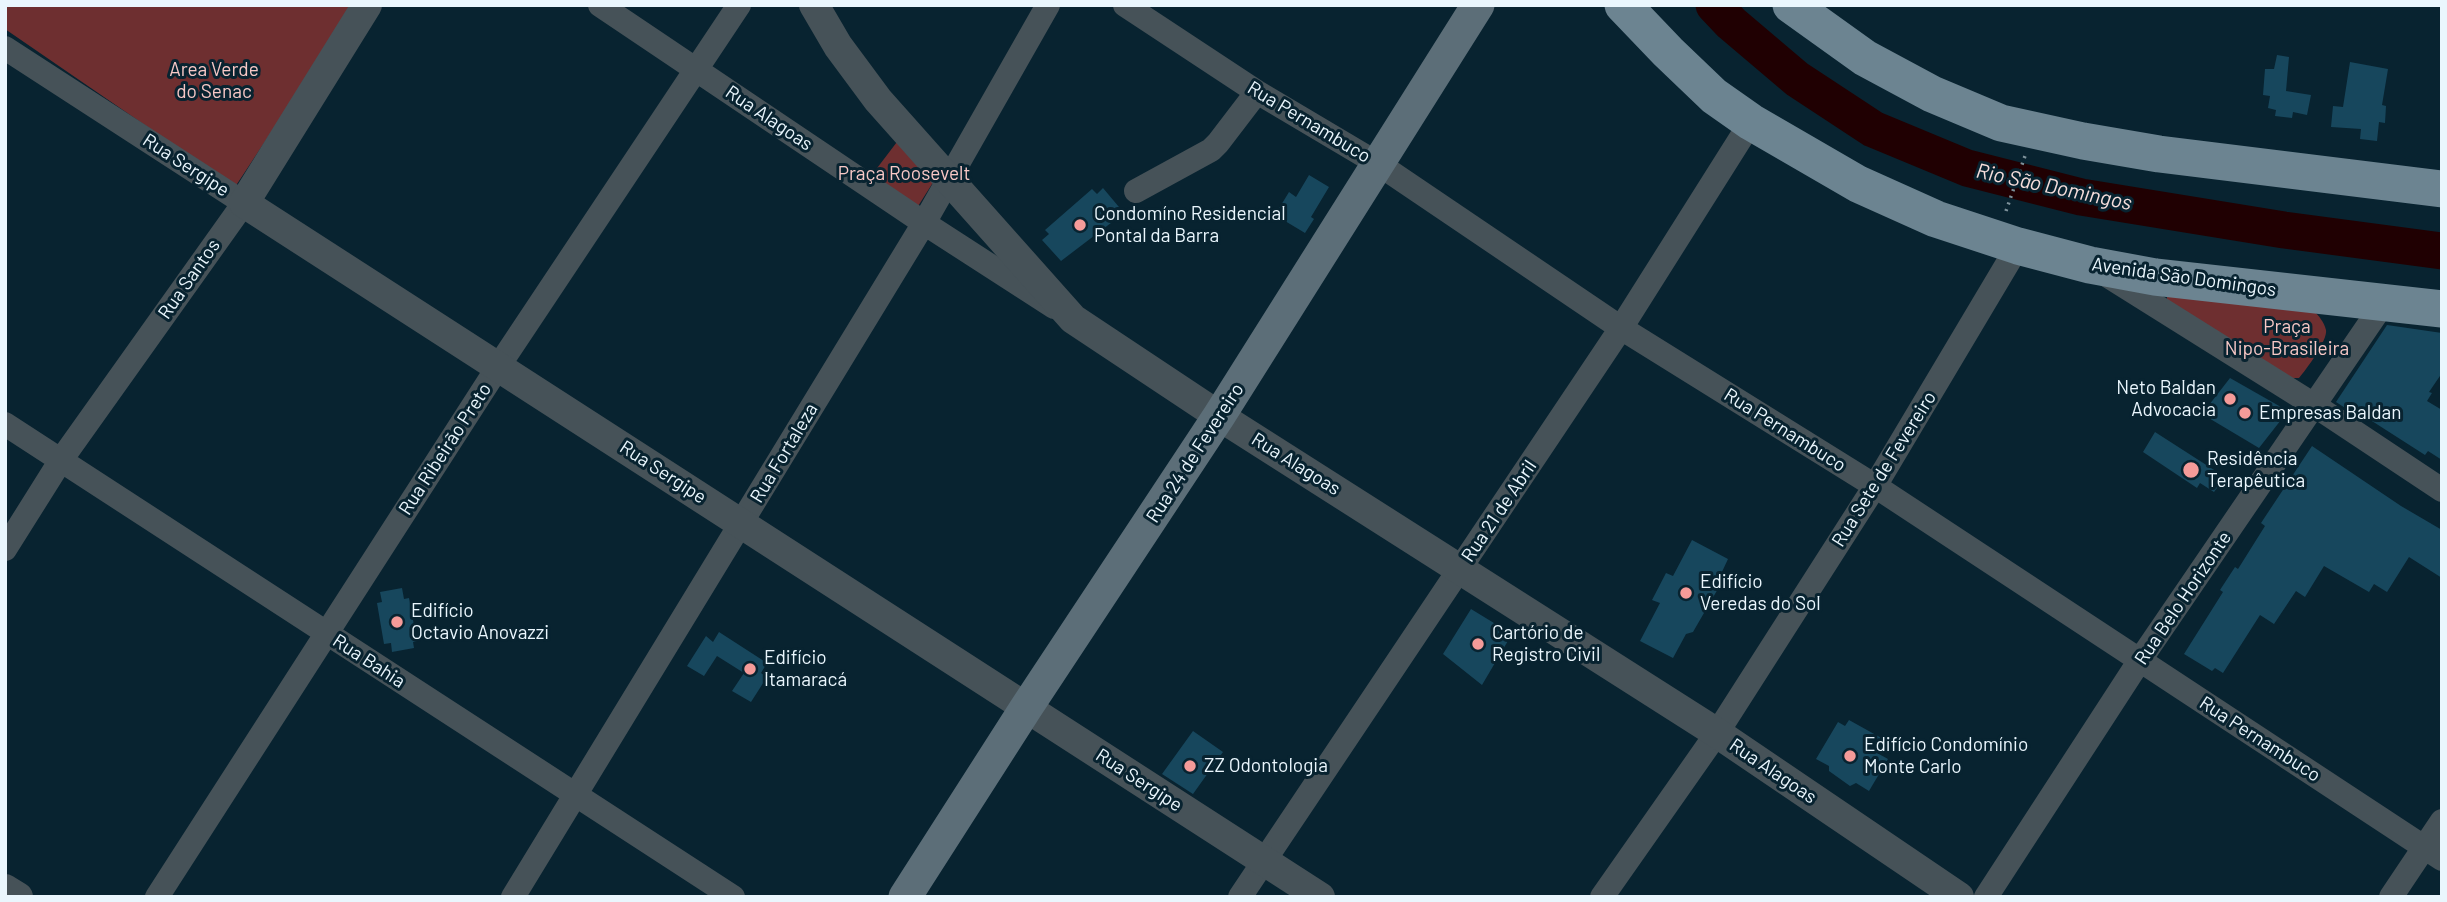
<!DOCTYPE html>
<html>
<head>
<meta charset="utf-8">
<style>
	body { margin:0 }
	#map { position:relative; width:2447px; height:902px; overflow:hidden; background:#082330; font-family:Barlow,sans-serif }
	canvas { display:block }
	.frame { position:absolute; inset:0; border:7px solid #eaf6fd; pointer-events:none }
</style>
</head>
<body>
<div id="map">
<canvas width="2447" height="902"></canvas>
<div class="frame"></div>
</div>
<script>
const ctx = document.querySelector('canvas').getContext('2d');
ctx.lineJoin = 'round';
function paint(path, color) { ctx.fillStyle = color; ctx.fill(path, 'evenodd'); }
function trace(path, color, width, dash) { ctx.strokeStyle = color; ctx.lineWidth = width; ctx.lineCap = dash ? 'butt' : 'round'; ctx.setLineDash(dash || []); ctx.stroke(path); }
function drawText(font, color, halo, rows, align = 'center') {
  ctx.font = font + ' Barlow,sans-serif'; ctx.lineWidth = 6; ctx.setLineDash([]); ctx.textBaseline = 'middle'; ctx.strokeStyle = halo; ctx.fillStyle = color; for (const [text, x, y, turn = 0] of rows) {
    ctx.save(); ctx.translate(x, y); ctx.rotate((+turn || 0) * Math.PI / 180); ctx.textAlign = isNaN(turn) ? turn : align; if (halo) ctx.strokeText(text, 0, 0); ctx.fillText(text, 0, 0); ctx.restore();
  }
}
paint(new Path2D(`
	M5 5H355L235 187 5 29Z
	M903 134 939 173 915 211 868 180Z
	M2167 294 2314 311C2319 316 2324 322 2326 330 2328 340 2306 370 2299 378H2291L2167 300Z`), '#6e2f30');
trace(new Path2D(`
	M1714 5 1731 23 1797 79 1873 129 1967 168 2081 197 2284 230 2442 251`), '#200002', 37);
paint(new Path2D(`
	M2277 55 2289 57 2286 91 2311 95 2307 115 2293 112 2292 118 2275 116 2276 110 2268 108 2270 96 2263 95 2265 69H2274Z
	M2350 62 2388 69 2382 105 2386 106 2385 123 2379 122 2377 141 2360 139 2361 129 2331 127 2333 106 2343 107Z
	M1309 175 1329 187 1311 217 1314 219 1305 233 1275 215 1289 192 1296 197Z
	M1103 188 1124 213 1061 261 1042 240 1049 234 1045 230 1092 189 1097 194Z
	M2387 325 2442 333V373L2429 392 2432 393 2427 401 2442 410V460L2428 451 2425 455 2361 414 2359 417 2336 402Z
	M2230 378 2288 411 2259 448 2202 414Z
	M2155 432 2225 477 2214 492 2200 483 2197 488 2143 452Z
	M2312 446 2401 506 2442 530V578L2409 557 2387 592 2374 584 2369 592 2324 566 2305 597 2296 591 2274 624 2260 615 2223 673 2215 668 2212 671 2184 654 2223 592 2220 590 2235 567 2238 569 2265 526 2261 523Z
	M1692 540 1728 559 1721 574 1719 587 1693 632 1686 634 1673 658 1640 641 1660 603 1652 600 1666 573 1673 576Z
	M402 588 404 599 409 598 417 642H413L414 648 392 652 391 643 384 644 377 603 382 602 380 592Z
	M1471 609 1512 634 1482 685 1443 654Z
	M719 632 767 663 761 673 767 677 751 702 732 691 744 673 717 656 704 676 687 666 706 636 713 642Z
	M1849 720 1885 740 1877 753 1888 759 1869 791 1856 783 1850 786 1829 771V766L1816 759 1838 722 1845 726Z
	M1193 731 1223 752 1193 794 1162 774Z`), '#17475d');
trace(new Path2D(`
	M2006 211 2025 156`), '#7d919a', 3.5, [2, 5]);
trace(new Path2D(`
	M600 5 924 223 1054 307
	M1125 5 1257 92 1380 165 1621 328 1875 486 2442 859
	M5 48 244 203 61 460 5 549
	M1136 191 1211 150 1218 143 1257 92
	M2105 274 2314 405 2442 490
	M5 424 733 897
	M157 897 498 367 739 5
	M513 897 924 223 1048 5
	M1240 897 1621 328 1751 122
	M1602 897 1717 733 1875 486 2018 246
	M1986 897 2140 660 2385 301
	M2391 897 2442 821`), '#465258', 24);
trace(new Path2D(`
	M367 5 244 203 1320 897
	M814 5 838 46 878 100 1073 319 1219 416 1717 733 1959 897
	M5 889 18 897`), '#465258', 30);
trace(new Path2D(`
	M905 897 1026 708 1219 416 1478 5`), '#5c6e78', 33);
trace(new Path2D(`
	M1623 5 1668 52 1714 96 1751 122 1858 184 1936 219 2018 246 2090 265 2155 277 2442 309
	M1791 5 1865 58 1932 94 2001 123 2083 141 2159 154 2442 189`), '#6c8491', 37);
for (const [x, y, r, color] of [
	[1080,225,7,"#f59b99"],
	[2230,399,7,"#f59b99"],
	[2245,413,7,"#f59b99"],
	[2191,470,9,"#f59b99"],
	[1686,593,7,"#f59b99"],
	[397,622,7,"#f59b99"],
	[1478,644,7,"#f59b99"],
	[750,669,7,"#f59b99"],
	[1850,756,7,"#f59b99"],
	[1190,766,7,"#f59b99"]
]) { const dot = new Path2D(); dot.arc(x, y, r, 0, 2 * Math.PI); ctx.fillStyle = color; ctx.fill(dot); trace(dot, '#082330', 2.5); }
drawText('19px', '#f8c8c6', '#082330', [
	["Area Verde",214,70],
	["do Senac",214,92],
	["Praça Roosevelt",904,174],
	["Praça",2287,327],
	["Nipo-Brasileira",2287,349]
]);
drawText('19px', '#eaf6fd', '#082330', [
	["Rua Alagoas",769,118,34],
	["Rua Pernambuco",1309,122,31],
	["Rua Sergipe",186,165,33],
	["Avenida São Domingos",2184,277,8],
	["Rua Santos",189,279,-55],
	["Rua Pernambuco",1785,430,32],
	["Rua Ribeirão Preto",445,449,-57],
	["Rua Fortaleza",784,453,-59],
	["Rua 24 de Fevereiro",1195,453,-57],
	["Rua Alagoas",1296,464,32],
	["Rua Sete de Fevereiro",1884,469,-58],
	["Rua Sergipe",663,472,33],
	["Rua 21 de Abril",1499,511,-56],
	["Rua Belo Horizonte",2183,598,-56],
	["Rua Bahia",369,661,33],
	["Rua Pernambuco",2260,739,33],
	["Rua Alagoas",1773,771,34],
	["Rua Sergipe",1139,780,33]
]);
drawText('19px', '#eaf6fd', '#082330', [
	["Condomíno Residencial",1094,214],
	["Pontal da Barra",1094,236],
	["Neto Baldan",2216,388,"right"],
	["Advocacia",2216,410,"right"],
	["Empresas Baldan",2259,413],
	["Residência",2207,459],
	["Terapêutica",2207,481],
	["Edifício",1700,582],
	["Veredas do Sol",1700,604],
	["Edifício",411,611],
	["Octavio Anovazzi",411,633],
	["Cartório de",1492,633],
	["Registro Civil",1492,655],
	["Edifício",764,658],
	["Itamaracá",764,680],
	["Edifício Condomínio",1864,745],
	["Monte Carlo",1864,767],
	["ZZ Odontologia",1204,766]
], 'left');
drawText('italic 21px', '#f6dedc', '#082330', [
	["Rio São Domingos",2054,187,12]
]);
</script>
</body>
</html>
